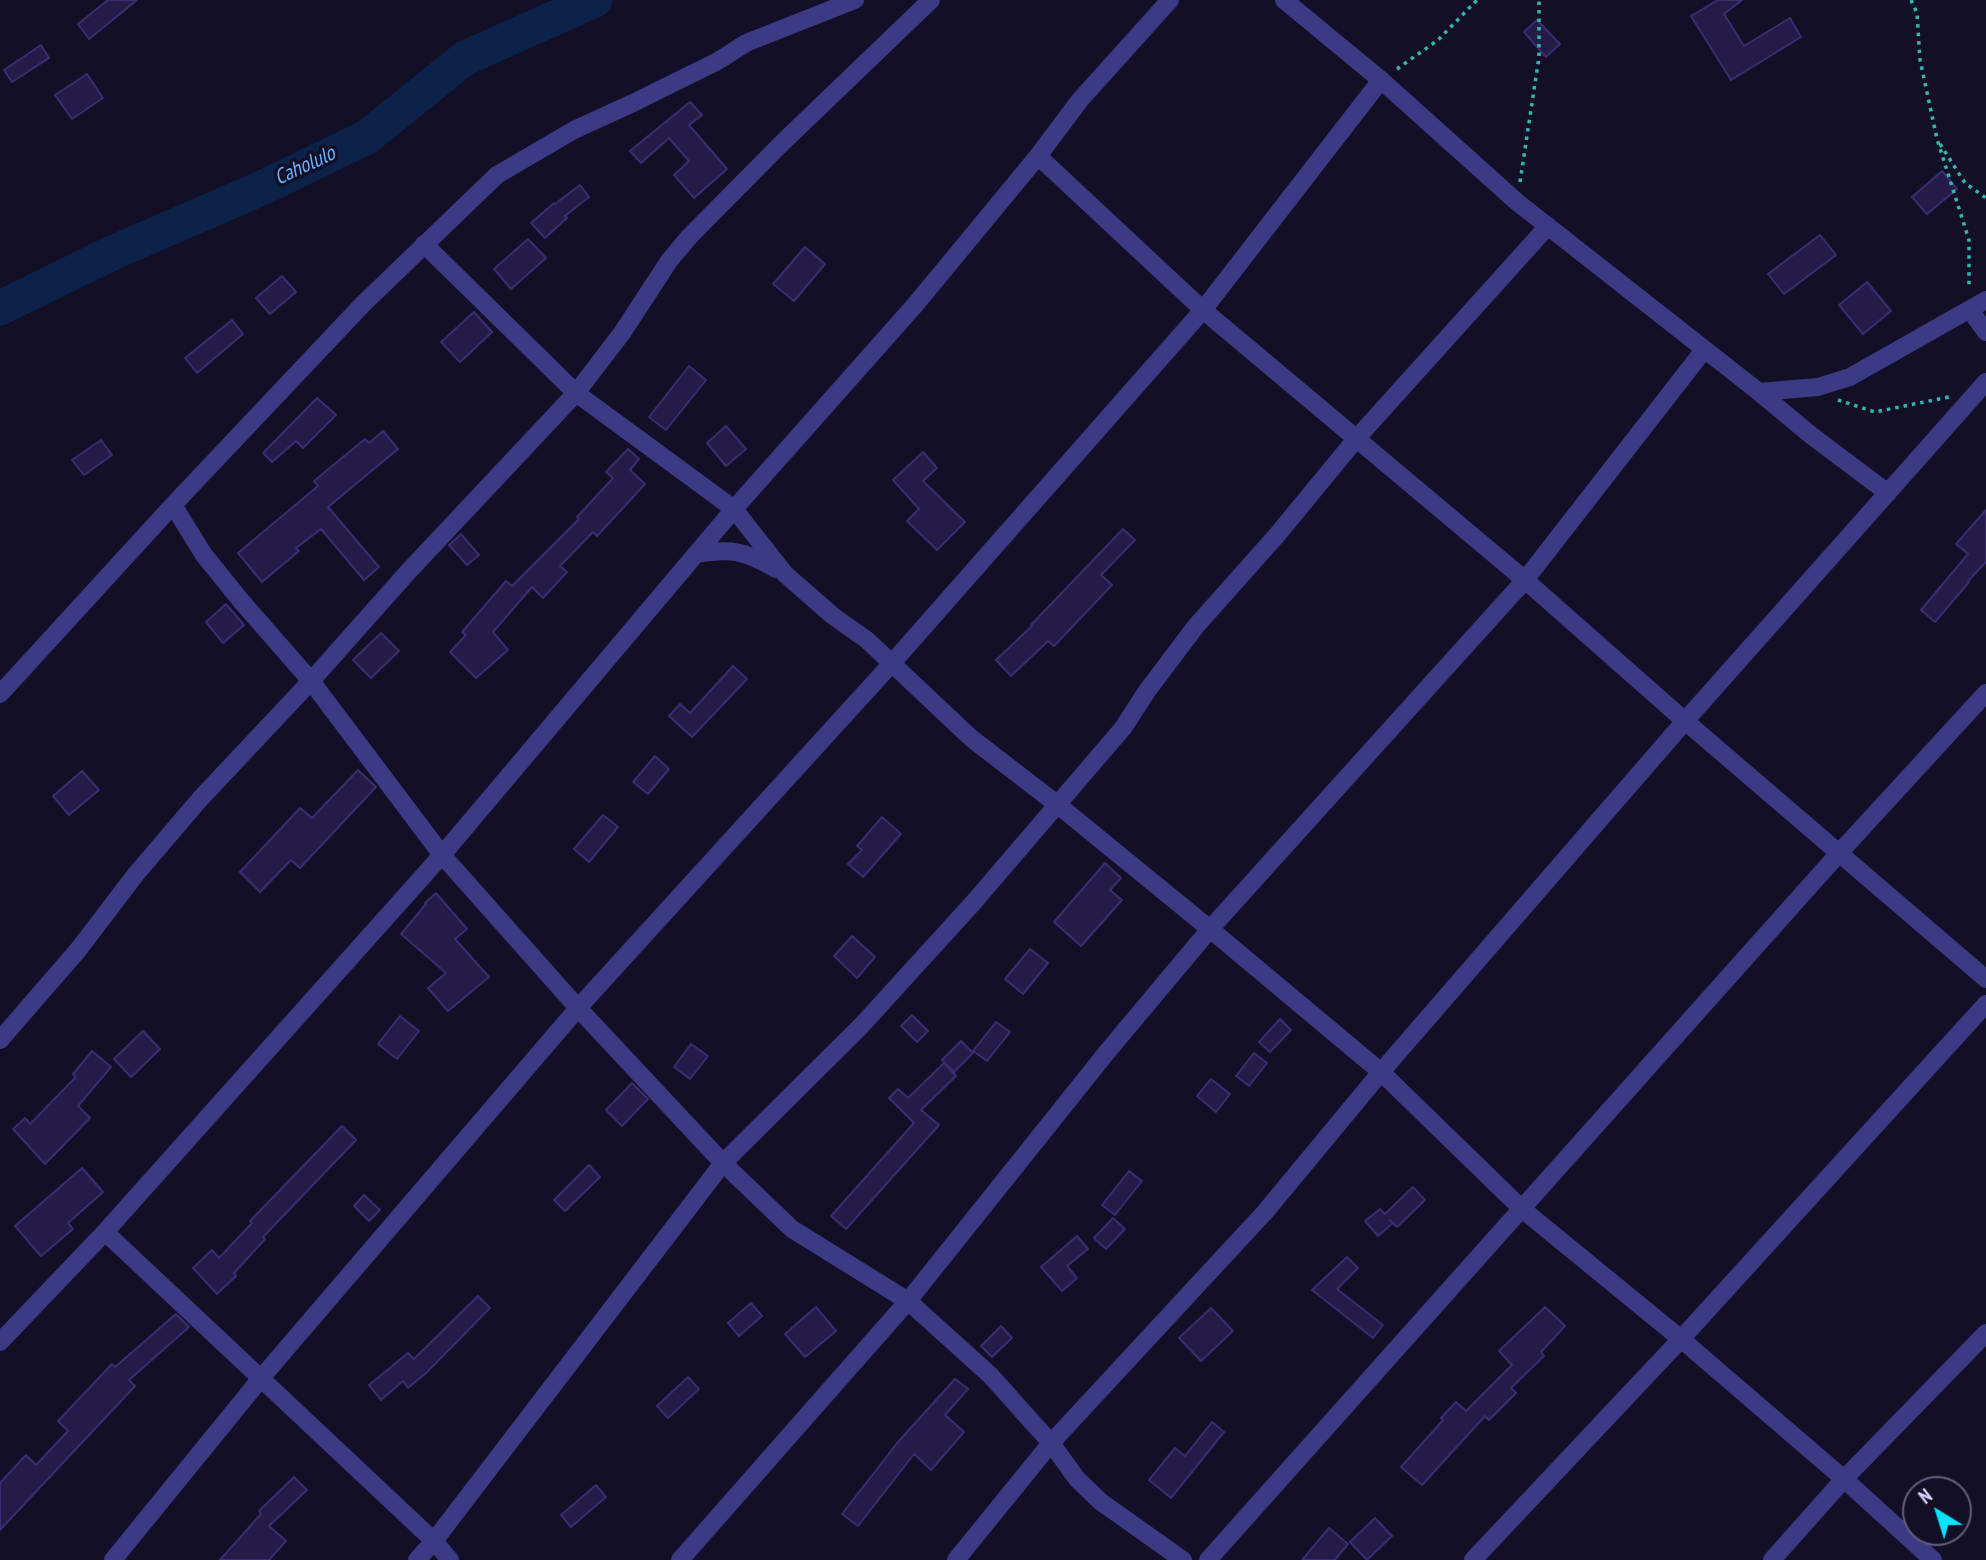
<!DOCTYPE html>
<html>
<head>
<meta charset="utf-8">
<style>
	body { margin:0 }
	#map { position:relative; width:1986px; height:1560px; overflow:hidden; background:#130f26; font-family:"PT Sans Narrow",sans-serif }
	canvas { display:block }
	.north { position:absolute; left:1902px; top:1476px; width:70px; height:70px; box-sizing:border-box; background:#130f26; border:2px solid #625e7d; border-radius:50%; rotate:322deg; font-size:19px; font-weight:700; line-height:28px; text-align:center; color:#d9d4ff }
	.north::after { content:''; display:block; margin:auto; width:24px; height:32px; background:#00e5ff; clip-path:polygon(50% 0,100% 100%,50% 72%,0 100%) }
</style>
</head>
<body>
<div id="map">
<canvas width="1986" height="1560"></canvas>
<div class="north">N</div>
</div>
<script>
const ctx = document.querySelector('canvas').getContext('2d');
ctx.lineJoin = 'round';
function trace(path, color, width, dash) { ctx.strokeStyle = color; ctx.lineWidth = width; ctx.lineCap = dash ? 'butt' : 'round'; ctx.setLineDash(dash || []); ctx.stroke(path); }
function paint(path, color) { ctx.fillStyle = color; ctx.fill(path, 'evenodd'); }
function drawText(font, color, halo, rows, align = 'center') {
  ctx.font = font + ' "PT Sans Narrow",sans-serif'; ctx.lineWidth = 7; ctx.setLineDash([]); ctx.textBaseline = 'middle'; ctx.strokeStyle = halo; ctx.fillStyle = color; for (const [text, x, y, turn = 0] of rows) {
    ctx.save(); ctx.translate(x, y); ctx.rotate((+turn || 0) * Math.PI / 180); ctx.textAlign = isNaN(turn) ? turn : align; if (halo) ctx.strokeText(text, 0, 0); ctx.fillText(text, 0, 0); ctx.restore();
  }
}
trace(new Path2D(`
	M0 308 112 253 262 188 367 137 465 58 595 0`), '#0c2248', 35);
const building = new Path2D(`
	M108 0H137L89 39 78 24Z
	M1718 0H1742L1724 14 1744 46 1790 18 1801 37 1731 80 1691 16Z
	M1537 20 1560 44 1546 57 1524 32Z
	M41 45 49 58 12 82 4 70Z
	M87 74 103 98 72 119 55 95Z
	M690 102 702 115 689 125 727 169 694 198 674 175 689 161 669 138 641 163 630 151Z
	M1942 171 1957 189 1927 214 1912 197Z
	M580 185 589 197 565 216 567 218 545 238 531 223 554 203 555 204Z
	M1820 235 1836 255 1784 294 1768 274Z
	M528 239 546 258 511 289 494 269Z
	M805 247 825 264 794 301 773 284Z
	M282 276 296 292 270 314 256 298Z
	M1867 282 1891 311 1863 334 1839 305Z
	M474 312 492 332 460 362 441 342Z
	M232 320 243 334 197 373 185 358Z
	M689 366 706 380 666 430 649 417Z
	M317 398 336 415 303 448 296 441 272 462 263 453Z
	M726 426 746 449 726 466 707 443Z
	M383 431 398 449 328 507 379 567 364 580 321 529 296 548 299 551 262 582 238 553 318 486 314 481 365 439 369 443Z
	M101 440 112 455 84 475 72 460Z
	M628 449 639 459 630 470 645 484 597 536 593 532 560 566 567 572 543 598 532 587 493 632 508 650 476 678 450 652 466 635 462 632 506 581 512 586 579 519 577 517 613 478 606 472Z
	M923 452 937 468 923 481 965 522 937 550 907 521 919 509 893 480Z
	M1986 510V562L1968 581 1969 582 1935 622 1921 610 1968 554 1956 544Z
	M1123 529 1135 540 1101 575 1112 585 1054 646 1048 641 1011 676 996 660 1032 626 1031 625Z
	M461 534 479 555 467 565 449 545Z
	M226 604 244 625 223 643 206 622Z
	M381 633 399 651 371 678 353 660Z
	M733 666 747 679 692 737 669 716 680 704 690 713Z
	M655 756 669 769 648 794 633 782Z
	M358 770 376 787 300 868 291 860 260 892 240 872 300 808 312 818Z
	M82 771 99 790 69 815 53 796Z
	M603 815 618 827 589 862 574 849Z
	M882 817 901 834 863 877 848 864 862 850 857 846Z
	M1105 863 1121 878 1110 890 1122 900 1081 946 1054 922Z
	M436 893 467 929 455 939 489 977 448 1011 428 988 446 973 401 934 426 904 425 903Z
	M852 936 875 957 857 978 834 956Z
	M1030 949 1048 963 1023 994 1005 979Z
	M912 1015 928 1031 917 1042 901 1026Z
	M400 1016 419 1031 397 1059 378 1044Z
	M1280 1019 1291 1030 1270 1052 1259 1042Z
	M996 1022 1010 1032 987 1061 973 1051Z
	M143 1031 160 1049 131 1077 114 1059Z
	M961 1041 973 1053 954 1072 942 1060Z
	M691 1044 708 1056 690 1079 674 1067Z
	M92 1051 111 1067 78 1106 90 1118 45 1164 13 1129 25 1118 30 1124 76 1077 73 1074Z
	M1254 1053 1267 1063 1249 1086 1236 1076Z
	M944 1063 956 1076 921 1110 939 1125 846 1229 831 1216 914 1123 889 1098 898 1089 908 1098Z
	M1211 1079 1230 1094 1216 1112 1197 1096Z
	M632 1083 648 1099 622 1126 606 1110Z
	M342 1126 356 1140 263 1237 265 1239 234 1273 236 1276 217 1294 193 1268 212 1250 219 1258 252 1223 250 1221Z
	M589 1165 600 1177 565 1211 554 1200Z
	M82 1168 103 1192 68 1223 73 1229 41 1256 15 1226Z
	M1129 1171 1142 1181 1115 1215 1102 1205Z
	M1413 1187 1425 1200 1397 1227 1390 1220 1393 1223 1378 1236 1365 1221 1380 1209 1385 1214Z
	M364 1195 380 1210 369 1221 354 1206Z
	M1113 1218 1125 1229 1106 1249 1094 1238Z
	M1077 1236 1088 1249 1067 1266 1077 1278 1062 1291 1041 1267Z
	M1347 1257 1358 1268 1337 1289 1383 1325 1373 1338 1312 1290Z
	M478 1296 490 1308 426 1373 408 1388 403 1381 381 1400 369 1385 408 1353 414 1359Z
	M751 1303 762 1316 739 1336 728 1323Z
	M816 1307 836 1331 805 1357 785 1334Z
	M1545 1307 1565 1326 1541 1352 1544 1356 1511 1388 1516 1393 1489 1420 1485 1416 1422 1485 1401 1467 1443 1420 1441 1418 1456 1402 1466 1411 1512 1365 1499 1351Z
	M1211 1308 1233 1331 1201 1361 1179 1338Z
	M176 1314 189 1327 129 1380 135 1386 0 1530V1483L26 1455 36 1465 68 1431 58 1421 112 1364 115 1367Z
	M1001 1326 1012 1338 992 1357 981 1346Z
	M688 1377 699 1389 668 1418 657 1406Z
	M955 1379 968 1389 945 1415 964 1432 931 1470 914 1454 858 1526 842 1514 898 1442Z
	M1212 1422 1224 1432 1171 1498 1149 1480 1175 1448 1185 1456Z
	M294 1477 307 1490 269 1526 286 1541 269 1560H220L261 1514 259 1511Z
	M596 1485 606 1497 571 1527 561 1515Z
	M1375 1518 1392 1536 1367 1560 1350 1542Z
	M1329 1528 1348 1544 1335 1560H1302Z`);
paint(building, '#241b47');
trace(building, '#3b2d73', 2);
trace(new Path2D(`
	M1911 0 1917 13 1920 60 1937 139 1969 240V287
	M1397 69 1438 40 1477 0
	M1940 144 1965 183 1986 198
	M1520 182 1539 57V0
	M1838 400 1875 412 1949 397`), '#2fb8b0', 3.5, [3.5, 5]);
trace(new Path2D(`
	M1284 0 1381 80 1517 202 1759 392 1812 436 1888 493
	M1038 156 1203 310 1525 580 1685 721 1986 979
	M424 244 576 393 734 509 785 574 833 616 867 640 971 738 1058 805 1210 929 1381 1072 1522 1209 1681 1339 1844 1479 1933 1560
	M1970 310 1986 332
	M1759 392 1818 387 1850 377 1986 300
	M173 505 204 555 242 602 311 681 442 855 578 1008 723 1163 434 1541 450 1560
	M696 554C732 548 745 551 776 569
	M0 694 173 505 363 304 497 175 574 130 633 103 718 61 746 43 855 0
	M0 1040 78 950 136 874 200 799 311 681 407 573 576 393 622 333 669 261 689 237 780 145 931 0
	M105 1232 434 1541 417 1560
	M0 1342 105 1232 442 855 734 509 915 305 1038 156 1080 100 1170 0
	M113 1560 262 1377 578 1008 893 662 1203 310 1381 80
	M680 1560 908 1301 1107 1052 1210 929 1525 580 1704 350
	M956 1560 1051 1443 1265 1212 1381 1072 1685 721 1986 382
	M1183 1560 1101 1502 1077 1479 1051 1443 990 1375 908 1301 792 1229 723 1163 861 1026 973 903 1123 728 1147 691 1196 626 1277 535 1356 439 1548 226
	M1208 1560 1840 852 1986 693
	M1473 1560 1681 1339 1986 1004
	M1772 1560 1844 1479 1986 1333`), '#3d3a85', 18);
drawText('italic 21px', '#62b6ff', '#130f26', [
	["Caholulo",305,166,-25]
]);
</script>
</body>
</html>
